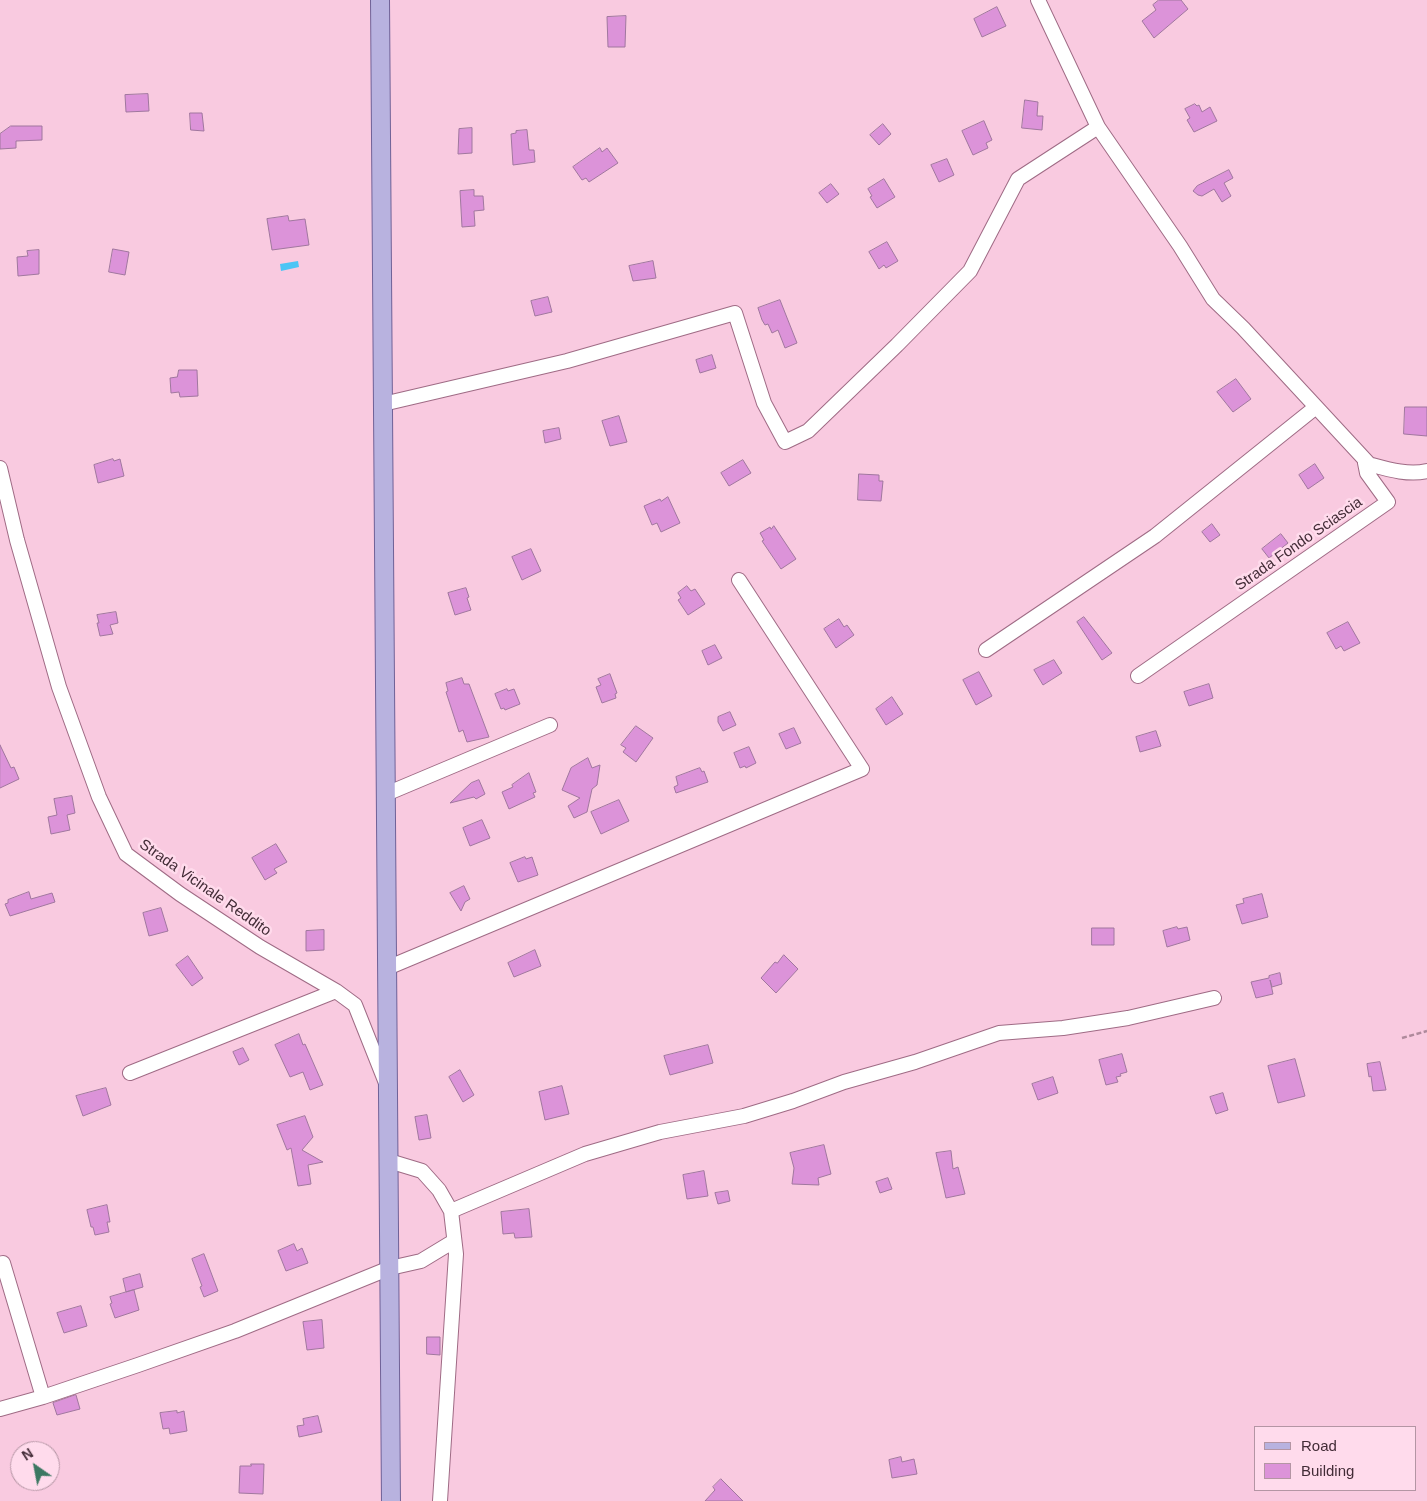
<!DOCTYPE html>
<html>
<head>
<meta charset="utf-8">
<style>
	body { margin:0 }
	#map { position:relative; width:1427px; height:1501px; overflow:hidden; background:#f9cae0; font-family:Arial,sans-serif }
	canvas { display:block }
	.legend { position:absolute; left:1254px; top:1426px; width:162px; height:65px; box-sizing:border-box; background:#ffdbec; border:1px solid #b495a4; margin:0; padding:6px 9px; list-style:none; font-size:15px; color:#432c37 }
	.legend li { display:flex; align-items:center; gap:10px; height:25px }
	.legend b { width:25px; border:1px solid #b495a4 }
	.north { position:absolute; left:10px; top:1441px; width:50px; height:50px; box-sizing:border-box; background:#ffdbec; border:1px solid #b495a4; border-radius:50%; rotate:327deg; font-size:14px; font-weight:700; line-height:20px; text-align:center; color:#432c37 }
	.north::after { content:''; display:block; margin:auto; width:18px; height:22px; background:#3c7862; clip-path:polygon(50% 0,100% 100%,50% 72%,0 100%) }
</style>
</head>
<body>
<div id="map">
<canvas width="1427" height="1501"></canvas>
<ul class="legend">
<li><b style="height:6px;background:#b8b2df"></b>Road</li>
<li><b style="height:14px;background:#dc93d9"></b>Building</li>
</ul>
<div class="north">N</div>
</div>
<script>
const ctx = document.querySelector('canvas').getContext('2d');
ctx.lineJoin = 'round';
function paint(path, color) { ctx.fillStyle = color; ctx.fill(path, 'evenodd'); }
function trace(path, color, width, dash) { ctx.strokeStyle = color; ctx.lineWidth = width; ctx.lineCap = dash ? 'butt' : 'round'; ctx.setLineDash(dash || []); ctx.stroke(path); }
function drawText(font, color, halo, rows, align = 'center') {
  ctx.font = font + ' Arial,sans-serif'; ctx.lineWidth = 5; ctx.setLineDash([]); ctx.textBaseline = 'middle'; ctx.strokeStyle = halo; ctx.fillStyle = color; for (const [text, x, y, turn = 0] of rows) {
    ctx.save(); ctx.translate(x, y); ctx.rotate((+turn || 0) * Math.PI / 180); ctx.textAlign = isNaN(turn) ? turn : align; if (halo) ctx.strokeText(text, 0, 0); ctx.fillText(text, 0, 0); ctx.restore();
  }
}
paint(new Path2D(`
	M298 261 299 267 281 271 280 264Z`), '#4bc5f5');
const building = new Path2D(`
	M1159 0H1181L1188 9 1154 38 1142 21 1156 10 1153 5Z
	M997 7 1006 26 982 37 974 19Z
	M626 16 625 47H608L607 17Z
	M148 94 149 111 126 112 125 95Z
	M1025 100 1038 102 1037 116H1043L1042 130 1022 128Z
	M1195 104 1197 106 1199 105 1202 112 1210 107 1217 121 1194 132 1187 120 1190 118 1185 109Z
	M190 113H202L204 131 191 130Z
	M984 121 992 140 986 143 988 148 973 155 962 131Z
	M883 124 891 134 879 145 870 135Z
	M11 126H42V140L16 141V148L0 149V134Z
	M472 128V153L458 154 459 129Z
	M527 130 529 150H534L535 162 513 165 511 134 516 133V131Z
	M600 148 602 152 607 148 618 163 589 182 586 178 582 180 573 167Z
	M947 159 954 175 939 182 931 165Z
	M1229 170 1233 178 1224 183 1231 196 1222 202 1214 189 1202 196 1198 195 1193 191 1197 186Z
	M884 179 895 197 877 208 870 197 872 196 868 189Z
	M831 184 839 194 827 203 819 193Z
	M474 190V196H483L484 210 474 211 475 226 462 227 460 191Z
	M288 216 289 221 305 219 309 245 272 250 267 219Z
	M887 242 898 261 886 268 884 265 879 269 869 252Z
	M113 249 129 252 125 275 109 272Z
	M39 250V274L18 276 17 257 28 256 27 251Z
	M653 261 656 278 633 281 629 266Z
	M548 297 552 312 535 316 531 301Z
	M780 300 797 343 785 348 778 330 772 333 768 324 765 325 762 320 758 308Z
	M712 355 716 368 700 373 696 360Z
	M179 370H197L198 396 180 397 179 392 171 393 170 378 177 377Z
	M1236 379 1251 399 1233 412 1217 392Z
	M1405 407H1427V436L1404 434Z
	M619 416 627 442 610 446 602 421Z
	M559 428 561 439 545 443 543 431Z
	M113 459 114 461 120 459 124 476 98 483 94 465Z
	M743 460 751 473 729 486 721 473Z
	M1315 464 1324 478 1308 489 1299 475Z
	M859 474 879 475V481H883L881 501 858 500Z
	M668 497 680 523 661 532 657 523 652 525 644 506 660 499 661 501Z
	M1212 524 1220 535 1210 542 1202 532Z
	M774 526 796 559 781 569 762 541 764 540 760 533 770 527 771 529Z
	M1281 534 1288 543 1269 558 1262 549Z
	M531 549 541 571 522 580 512 557Z
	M687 586 691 591 695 589 705 604 688 615 678 600 681 598 678 593Z
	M466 588 469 597 467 598 471 610 455 615 448 593Z
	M116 612 118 623 110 625 113 634 100 636 97 623H99L97 615Z
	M1084 617 1112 653 1102 660 1077 622Z
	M839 619 844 627 847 625 854 635 836 648 824 629Z
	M1348 622 1360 643 1344 651 1341 646 1336 649 1327 633Z
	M715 645 722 658 708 665 702 651Z
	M1054 660 1062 673 1043 685 1034 670Z
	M979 672 992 696 976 705 963 680Z
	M610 674 617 693 615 694 616 698 602 703 596 687 601 685 598 679Z
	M462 678 464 684H469L489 737 467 742 463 730 459 732 446 692 448 691 446 683Z
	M1209 684 1213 698 1189 706 1184 692Z
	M507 689 508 691 514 689 520 704 505 710 504 708 501 709 495 694Z
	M892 697 903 714 886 725 876 709Z
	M730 712 736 725 723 731 718 722V717Z
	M636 726 653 738 636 762 623 752 626 748 621 745Z
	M794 728 801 743 786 749 779 734Z
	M1156 731 1161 746 1140 752 1136 737Z
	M0 745 11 768 14 767 19 779 0 788Z
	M749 747 756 763 746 768 745 766 740 768 734 753Z
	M588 758 592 768 600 765 597 785 592 789 587 812 574 818 568 806 580 798 562 790 571 768Z
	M700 768 702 772 704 771 708 782 676 793 674 787 678 785 676 777Z
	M529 773 536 792 533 793 535 797 509 809 502 792 513 787 512 785Z
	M479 780 485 794 476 799 474 797 450 803 471 783Z
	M72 796 75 813 67 815 70 830 51 834 48 817 57 815 54 799Z
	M619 800 629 821 601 834 591 812Z
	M482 820 490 838 470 846 463 828Z
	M276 844 287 862 274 869 277 873 265 880 252 858Z
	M525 857 526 859 532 857 538 875 518 882 510 863Z
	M464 886 470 899 465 902 461 911 450 893Z
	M29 892 31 899 52 893 55 902 10 916 5 904 8 903V900Z
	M1262 894 1268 917 1242 924 1236 905 1244 903 1243 899Z
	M161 908 168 931 149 936 143 913Z
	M1177 927 1178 929 1187 927 1190 940 1167 947 1163 931Z
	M1092 928H1114V945H1092Z
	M324 930V950L306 951V931Z
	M535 950 541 966 514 977 508 963Z
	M784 955 798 969 776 993 761 978 775 962 777 963Z
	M188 956 203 978 192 986 176 965Z
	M1280 973 1282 984 1272 987 1270 980 1273 994 1256 998 1251 982 1269 978V976Z
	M299 1034 303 1045 305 1044 323 1085 310 1090 303 1072 290 1077 275 1045Z
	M708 1045 713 1063 670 1075 664 1056Z
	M243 1048 249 1060 239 1065 233 1052Z
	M1122 1054 1127 1072 1120 1074 1121 1076 1116 1077 1118 1082 1106 1085 1099 1060Z
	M1295 1059 1305 1096 1278 1103 1268 1066Z
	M1380 1062 1386 1090 1373 1091 1371 1076 1369 1077 1367 1064Z
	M460 1070 474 1095 463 1102 449 1077Z
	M1053 1077 1058 1093 1038 1100 1032 1084Z
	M562 1086 569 1114 545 1120 539 1092Z
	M106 1088 111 1105 83 1116 76 1096Z
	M1223 1093 1228 1110 1216 1114 1210 1097Z
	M427 1115 431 1138 419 1140 415 1117Z
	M305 1116 313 1137 302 1150 323 1162 308 1165 311 1184 298 1186 291 1148 287 1150 277 1125Z
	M824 1145 831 1174 818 1178 819 1185 792 1184 794 1168 790 1153Z
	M951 1151 953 1169 958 1167 965 1194 946 1198 936 1153Z
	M704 1171 708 1196 687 1199 683 1175Z
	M888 1178 892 1189 880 1193 876 1182Z
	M728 1191 730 1201 718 1204 715 1193Z
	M107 1205 110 1222H107L109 1232 95 1235 93 1227H91L87 1210Z
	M529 1209 532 1237 515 1238 514 1233 503 1234 501 1212Z
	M294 1244 297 1251 302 1248 308 1263 286 1271 278 1251Z
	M204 1254 218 1291 204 1297 200 1287 202 1286 192 1259Z
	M140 1274 143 1287 126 1292 123 1279Z
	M134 1290 139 1310 115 1318 110 1304 112 1303 110 1297Z
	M81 1306 87 1326 64 1333 57 1313Z
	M322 1320 324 1348 307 1350 303 1322Z
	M427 1337H440V1355L427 1354Z
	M76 1395 80 1409 57 1415 53 1403Z
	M177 1411V1413L184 1411 187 1431 170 1434 169 1428 163 1429 160 1413Z
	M318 1416 322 1432 299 1437 297 1426 304 1425 303 1419Z
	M901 1457 902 1462 914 1459 917 1474 892 1478 889 1460Z
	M251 1464H264L263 1494 239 1493 240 1466H251Z
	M721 1479 743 1501H705L715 1490 713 1487Z`);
paint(building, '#dc93d9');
trace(building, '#a0779e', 1);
const minor = new Path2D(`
	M1098 127 1180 246 1213 299 1243 328 1369 464
	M383 404 567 361 735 313 764 403 785 442 808 431 897 345 970 271 1018 179 1098 127 1038 0
	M0 468 17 540 59 687 99 797 126 854 180 894 260 947 336 991 355 1005 386 1083
	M986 650 1155 536 1316 407
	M1138 676 1388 502 1367 473 1365 463C1384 468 1407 476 1427 471
	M386 794 550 725
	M387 968 862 769 739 580
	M130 1073 336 991
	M389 1161 422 1171 439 1190 451 1211 456 1254 440 1501
	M451 1211 585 1154 660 1132 744 1116 793 1101 844 1082 915 1062 999 1033 1063 1028 1128 1018 1214 998
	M0 1264 3 1263 43 1397
	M0 1409 43 1397 138 1365 235 1331 390 1268 421 1261 454 1241`);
const major = new Path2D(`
	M380 0 391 1501`);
trace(minor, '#9f6b85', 16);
trace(major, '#706297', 20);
trace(new Path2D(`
	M1402 1038 1427 1031`), '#af8a9c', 2.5, [5, 2.5]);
trace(minor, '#fff', 14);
trace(major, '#b8b2df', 18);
drawText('15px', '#432c37', '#ffdbec', [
	["Strada Fondo Sciascia",1299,544,-35],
	["Strada Vicinale Reddito",205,888,35]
]);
</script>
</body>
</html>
